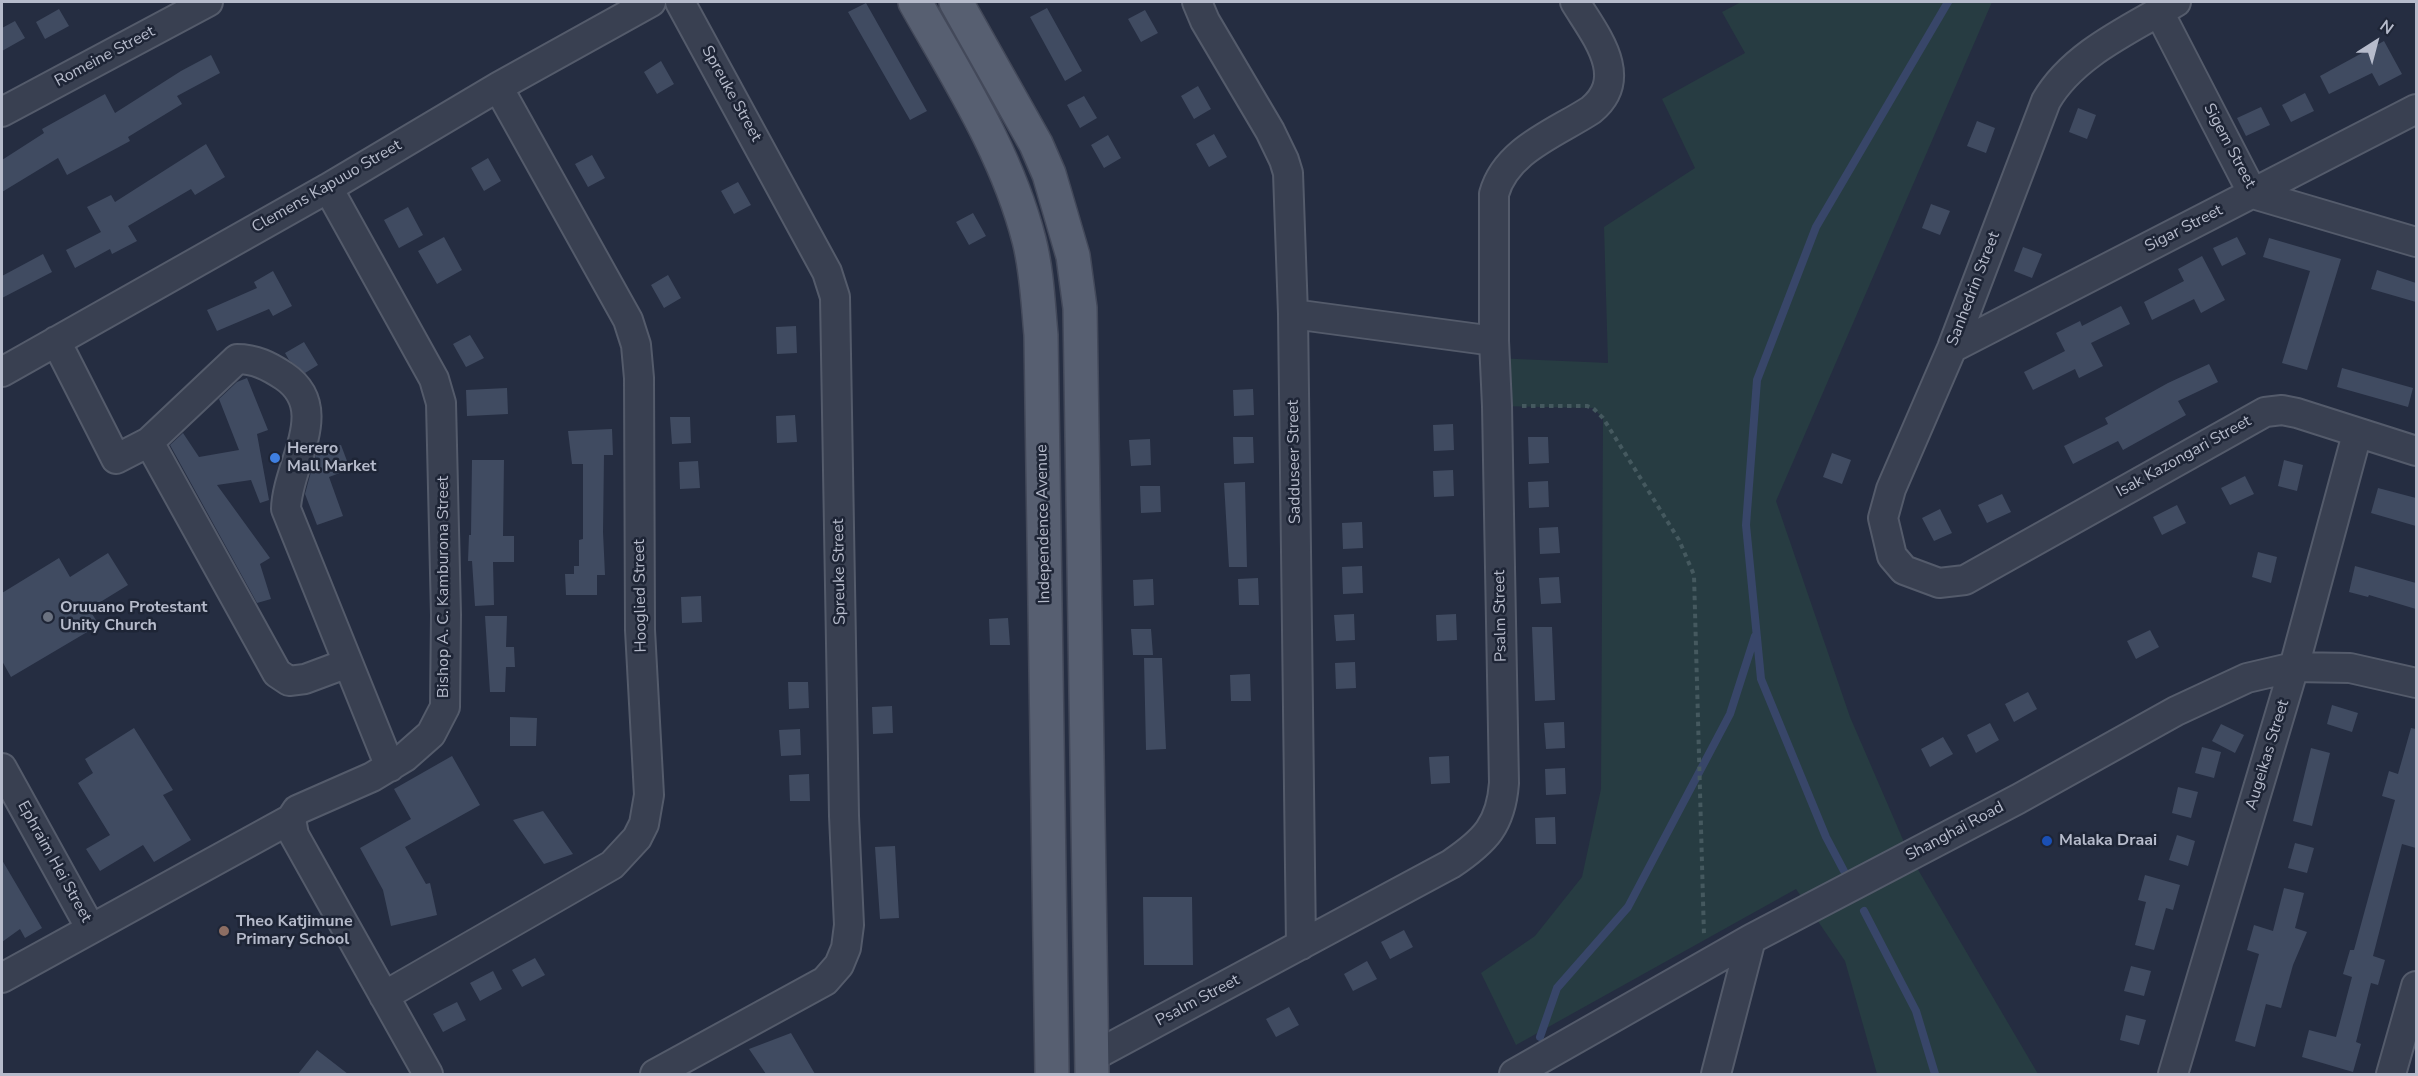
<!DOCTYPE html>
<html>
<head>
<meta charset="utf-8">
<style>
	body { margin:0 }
	#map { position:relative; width:2418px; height:1076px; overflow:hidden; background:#252d41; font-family:"Nunito Sans",sans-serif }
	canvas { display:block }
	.frame { position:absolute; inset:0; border:3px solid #b6bbcb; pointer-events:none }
	.north { position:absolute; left:2346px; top:12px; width:60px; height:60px; -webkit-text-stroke:4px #1e2536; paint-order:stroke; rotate:36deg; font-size:16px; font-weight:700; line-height:24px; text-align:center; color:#b6bbcb }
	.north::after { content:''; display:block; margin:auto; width:21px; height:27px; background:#b6bbcb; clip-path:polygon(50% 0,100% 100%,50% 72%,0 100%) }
</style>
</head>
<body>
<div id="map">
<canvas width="2418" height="1076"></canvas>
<div class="frame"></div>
<div class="north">N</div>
</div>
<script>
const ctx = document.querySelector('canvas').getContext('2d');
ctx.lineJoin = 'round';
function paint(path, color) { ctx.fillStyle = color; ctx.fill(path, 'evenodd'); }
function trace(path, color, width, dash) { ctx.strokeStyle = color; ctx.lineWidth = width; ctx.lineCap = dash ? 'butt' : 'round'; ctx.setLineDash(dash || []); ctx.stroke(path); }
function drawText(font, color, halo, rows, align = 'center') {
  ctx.font = font + ' "Nunito Sans",sans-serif'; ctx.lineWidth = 5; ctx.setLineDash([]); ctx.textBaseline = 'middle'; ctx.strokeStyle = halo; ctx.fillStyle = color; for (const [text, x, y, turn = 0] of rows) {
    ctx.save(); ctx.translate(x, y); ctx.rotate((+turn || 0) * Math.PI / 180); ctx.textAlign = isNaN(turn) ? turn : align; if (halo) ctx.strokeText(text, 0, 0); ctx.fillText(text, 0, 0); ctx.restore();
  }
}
paint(new Path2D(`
	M1741 2H1992L1776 501 1850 717 1910 856 2038 1074H1877L1845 961 1796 889 1516 1045 1481 973 1535 936 1582 877 1601 789 1603 418 1593 408 1497 406 1495 358 1608 363 1604 227 1695 168 1662 99 1745 53 1722 12Z`), '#273c42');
trace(new Path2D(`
	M1844 871 1826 837 1761 679 1746 525 1757 380 1816 227 1948 2
	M1864 911 1916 1011 1935 1074
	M1540 1037 1557 988 1628 907 1730 714 1755 636`), '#384669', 8);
paint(new Path2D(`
	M866 3 927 111 910 120 848 12Z
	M1047 8 1082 71 1065 81 1030 17Z
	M59 9 69 26 45 39 36 22Z
	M1145 10 1158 33 1141 42 1128 19Z
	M15 21 25 38 2 51V28Z
	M2384 41 2402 74 2379 86 2372 73 2329 94 2320 76Z
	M211 55 220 73 177 96 182 104 128 137 130 141 67 175 58 158 2 192V160L44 133 42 129 105 94 115 113 181 71Z
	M661 61 674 84 657 94 644 72Z
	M1198 86 1211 109 1194 119 1181 96Z
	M2305 93 2314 111 2291 122 2282 105Z
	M1084 96 1097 118 1080 128 1067 105Z
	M2261 107 2270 125 2246 136 2237 118Z
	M2078 108 2096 115 2087 139 2069 132Z
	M1977 121 1995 128 1986 153 1967 146Z
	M1214 134 1227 157 1209 167 1196 144Z
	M1108 135 1121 158 1104 168 1091 145Z
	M206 144 225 177 195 195 191 189 128 226 137 241 112 254 110 249 75 268 66 250 101 232 87 207 111 195 115 202Z
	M592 155 605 178 588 187 575 164Z
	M488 158 501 181 484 191 471 168Z
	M738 182 751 205 734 214 721 191Z
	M1931 204 1950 211 1940 235 1922 228Z
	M408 207 423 235 399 248 384 220Z
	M973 213 986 236 969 245 956 222Z
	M444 237 462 270 437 284 418 251Z
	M2237 237 2246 254 2222 266 2213 248Z
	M2269 238 2341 259 2307 370 2282 363 2310 271 2263 257Z
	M2023 247 2042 254 2032 278 2014 271Z
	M43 254 52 272 2 298V276Z
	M2202 256 2225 300 2201 313 2194 299 2152 320 2144 302 2184 281 2178 269Z
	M2377 270 2416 283V302L2371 289Z
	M273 271 292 306 273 316 269 309 217 331 207 310 257 288 254 282Z
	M668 275 681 298 664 308 651 285Z
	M2121 306 2130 324 2091 343 2103 366 2079 378 2075 369 2033 390 2024 372 2065 351 2056 333 2080 321 2082 326Z
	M796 326 797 353 777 354 776 327Z
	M470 335 484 358 466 367 453 344Z
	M304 342 318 365 305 373 289 360 285 353Z
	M2209 364 2218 382 2178 401 2186 415 2123 450 2118 441 2073 464 2064 446 2108 424 2105 418 2168 383Z
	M2342 368 2413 388 2408 407 2337 387Z
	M247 378 268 430 257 434 269 500 260 503 251 480 217 485 270 558 260 564 271 599 257 603 170 445 183 433 199 457 239 450 219 399 237 382Z
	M507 388 508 414 467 416 466 390Z
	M1253 389 1254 415 1234 416 1233 390Z
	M795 415 797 442 777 443 776 416Z
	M670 417H690L691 443 672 444Z
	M1453 424 1454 450 1434 451 1433 425Z
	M612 429 613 455H604L603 532 605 575H597V595H566L565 574H574V566H579V540L583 539V464H572L568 431Z
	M1233 437H1253L1254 463 1234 464Z
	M1528 437H1548L1549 463 1529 464Z
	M1150 439 1151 465 1131 466 1129 440Z
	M341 445 350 469 329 477 343 516 317 525 305 494 309 479 318 448Z
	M1832 453 1851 460 1842 484 1823 477Z
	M472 460H504L503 536H514V562H493L494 605 475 606 472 561H468L469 535H471Z
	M2284 460 2303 465 2297 491 2278 486Z
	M698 461 700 488 680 489 679 462Z
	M1453 470 1454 496 1434 497 1433 471Z
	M2245 476 2254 494 2230 505 2221 488Z
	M1548 481 1549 507 1529 508 1528 482Z
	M1245 482 1247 567H1229L1224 483Z
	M1140 486H1160L1161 512 1141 513Z
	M2378 488 2416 498V526L2371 513Z
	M2002 494 2011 512 1987 523 1978 505Z
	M2177 505 2186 523 2162 535 2153 517Z
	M1940 509 1952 533 1934 541 1922 518Z
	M1362 522 1363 548 1343 549 1342 523Z
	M1558 527 1560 553 1540 554 1539 528Z
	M2258 552 2277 557 2271 583 2252 577Z
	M108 553 128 585 89 609 99 625 11 677 2 661V593L59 558 70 577Z
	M1362 566 1363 593 1343 594 1342 567Z
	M2355 566 2416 583V609L2369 595 2368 597 2349 592Z
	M1559 577 1561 603 1541 604 1539 578Z
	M1258 578 1259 605H1239L1238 579Z
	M1153 579 1154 605 1134 606 1133 580Z
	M701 596 702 622 682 623 681 597Z
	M1354 614 1355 640 1336 641 1334 615Z
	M1456 614 1457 640 1437 641 1436 615Z
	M485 616H507L506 647H514L515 667H506L505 692H490Z
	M1008 618 1010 645H990L989 619Z
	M1532 627H1552L1555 700 1535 701Z
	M1131 629H1151L1153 655H1133Z
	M2150 630 2159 647 2136 659 2127 641Z
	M1144 658H1162L1166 749 1146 750Z
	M1355 662 1356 688 1336 689 1335 663Z
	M1250 674 1251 701H1231L1230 675Z
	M788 682H808L809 708 789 709Z
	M2028 692 2037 709 2014 722 2005 704Z
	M2332 705 2358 713 2352 732 2327 724Z
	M892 706 893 733 873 734 872 707Z
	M510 717 537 718 536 746H510Z
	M1564 722 1565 748 1546 749 1544 723Z
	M1990 723 1999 740 1976 753 1967 735Z
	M2221 724 2244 735 2235 753 2212 741Z
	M134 728 173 790 163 795 191 840 154 862 143 845 100 871 86 849 110 835 78 783 93 773 85 759Z
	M2411 728 2416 729V848L2402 844 2373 956 2385 960 2378 985 2371 983 2356 1042 2361 1044 2353 1072 2302 1057 2309 1030 2336 1037 2352 977 2343 974 2350 950H2354L2395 800 2382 796 2389 771 2398 774Z
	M800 729 801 755 781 756 779 730Z
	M1943 737 1953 754 1930 767 1921 749Z
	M2202 747 2221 752 2214 778 2195 773Z
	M2311 748 2330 753 2312 826 2293 821Z
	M452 756 480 805 405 847 426 884 430 883 437 915 391 926 383 890 360 848 411 819 394 789Z
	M1449 756 1450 783 1431 784 1429 757Z
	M1565 768 1566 794 1546 795 1545 769Z
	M809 774 810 801H790L789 775Z
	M2178 787 2198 792 2191 818 2172 813Z
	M543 811 573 854 544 864 513 820Z
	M1555 817 1556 844H1536L1535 818Z
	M2177 835 2195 841 2188 866 2169 860Z
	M2295 843 2314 848 2307 873 2288 868Z
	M895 846 899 918 880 919 875 847Z
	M2 860 42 928 25 938 20 929 2 942Z
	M2145 875 2180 885 2173 910 2166 908 2154 950 2135 945 2146 902 2138 900Z
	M2284 888 2304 893 2295 928 2307 932 2293 965 2281 1008 2266 1004 2255 1047 2235 1041 2259 954 2247 950 2254 925 2273 931Z
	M1143 897H1192L1193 965H1144Z
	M1404 930 1413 947 1390 959 1381 942Z
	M535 958 545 975 522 987 512 970Z
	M1367 961 1377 979 1353 991 1344 974Z
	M2131 966 2151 971 2144 996 2124 991Z
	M493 971 502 989 480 1001 470 983Z
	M457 1002 466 1020 443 1032 433 1014Z
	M1289 1007 1299 1025 1276 1037 1266 1019Z
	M2126 1015 2146 1020 2139 1045 2120 1040Z
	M791 1033 815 1074H766L749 1049Z
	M317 1050 348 1074H298Z`), '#404b61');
const minor = new Path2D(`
	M1197 2 1205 21 1270 131 1284 160 1288 173 1293 314 1301 945
	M2176 2C2131 29 2073 54 2046 101L1952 348 1891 489 1883 518 1892 556 1904 570 1939 583 1965 580 2265 412 2282 410 2297 413 2416 451
	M2159 12 2253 194 2416 242
	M2 112 208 2
	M328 188 434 379 441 403 446 615 445 707 431 734 405 757 372 777 297 810 291 819 294 835 428 1074
	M1293 314 1494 341
	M56 341 116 459 149 442 237 359C255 359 269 366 284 376 333 409 287 464 286 509L390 767
	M1952 348 2416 109
	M2 372 328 188 498 87 651 2
	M149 442 277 673 289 681 305 679 348 663
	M2 768 91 929 2 978
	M91 929 291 819
	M384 996 612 865 637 838 644 824 649 795 640 630 639 378 636 345 628 320 498 87
	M1092 1057 1451 864C1485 841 1501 825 1504 783L1497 406 1494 341V194C1506 150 1556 133 1591 110 1631 77 1595 35 1575 2
	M655 1074 825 981 839 965 846 948 849 925 844 816 835 297 827 272 680 2
	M1514 1074 1751 939 2018 799 2176 711 2247 678 2294 667 2350 668 2416 683
	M1716 1074 1751 939
	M2173 1074 2294 667 2357 434
	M2391 1074 2416 986`);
const major = new Path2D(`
	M915 2C958 78 1007 154 1029 240 1037 271 1038 303 1041 335L1052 1074
	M956 2 1036 144 1049 174 1073 256 1080 308 1092 1074`);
trace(minor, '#545b6b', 32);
trace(major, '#43495a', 36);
trace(new Path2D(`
	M1522 406H1587L1593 408 1603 418 1679 540 1694 575 1704 936`), '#45595f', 4, [4.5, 4.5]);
trace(minor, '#394051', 28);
trace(major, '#575f71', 33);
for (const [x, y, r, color] of [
	[275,458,6,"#3f7fe0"],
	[48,617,6,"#6b7280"],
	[2047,841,6,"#1a4fb4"],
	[224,931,6,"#8d6e63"]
]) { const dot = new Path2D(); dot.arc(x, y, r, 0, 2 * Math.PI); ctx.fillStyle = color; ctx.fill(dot); trace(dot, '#1e2536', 2); }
drawText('16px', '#b6bbcb', '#1e2536', [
	["Romeine Street",105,57,-28],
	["Spreuke Street",731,94,61],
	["Sigem Street",2229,146,62],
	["Clemens Kapuuo Street",327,187,-30],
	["Sigar Street",2184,229,-27],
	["Sanhedrin Street",1974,289,-69],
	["Isak Kazongari Street",2184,457,-29],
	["Sadduseer Street",1295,462,-91],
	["Independence Avenue",1044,524,-91],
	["Spreuke Street",840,572,-91],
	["Bishop A. C. Kamburona Street",444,587,-90],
	["Hooglied Street",641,596,-91],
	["Psalm Street",1501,616,-91],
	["Augeikas Street",2268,755,-73],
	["Shanghai Road",1955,832,-28],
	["Ephraim Hei Street",54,862,61],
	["Psalm Street",1198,1001,-28]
]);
drawText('bold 16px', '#b6bbcb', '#1e2536', [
	["Herero",287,449],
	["Mall Market",287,467],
	["Oruuano Protestant",60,608],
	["Unity Church",60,626],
	["Malaka Draai",2059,841],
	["Theo Katjimune",236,922],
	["Primary School",236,940]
], 'left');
</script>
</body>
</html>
